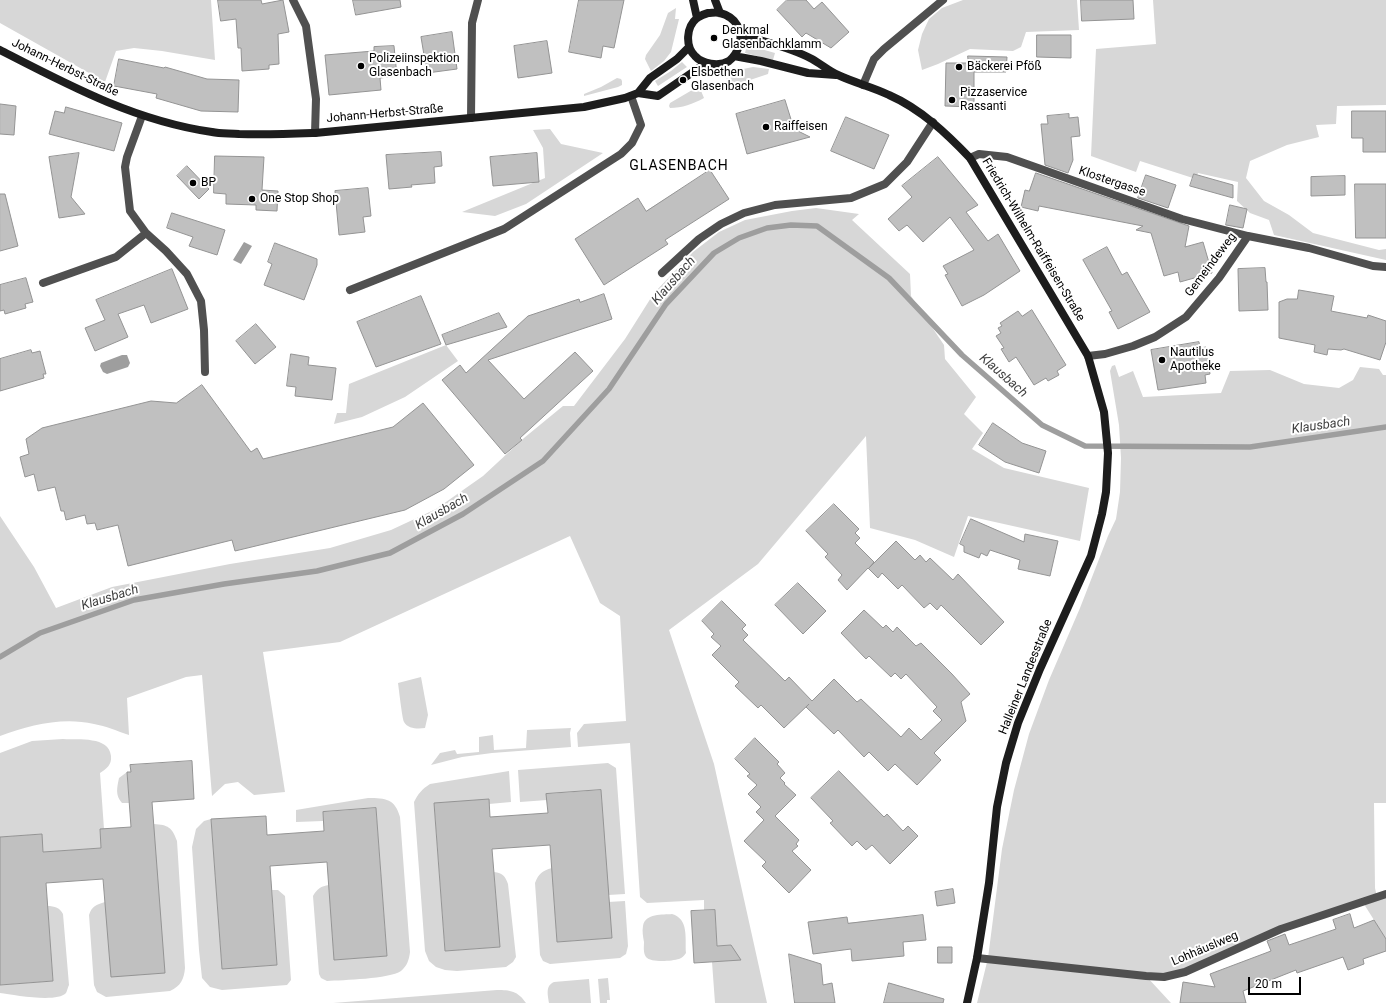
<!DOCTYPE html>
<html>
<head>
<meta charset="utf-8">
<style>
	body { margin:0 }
	#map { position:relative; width:1386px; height:1003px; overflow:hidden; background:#fff; font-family:Roboto,sans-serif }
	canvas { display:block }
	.scale { position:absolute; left:1248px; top:977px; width:53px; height:18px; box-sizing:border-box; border:2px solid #000; border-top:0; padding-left:5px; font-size:12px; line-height:14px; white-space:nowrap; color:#000; -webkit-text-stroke:3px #fff; paint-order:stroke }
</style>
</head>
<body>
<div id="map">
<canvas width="1386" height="1003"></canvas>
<div class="scale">20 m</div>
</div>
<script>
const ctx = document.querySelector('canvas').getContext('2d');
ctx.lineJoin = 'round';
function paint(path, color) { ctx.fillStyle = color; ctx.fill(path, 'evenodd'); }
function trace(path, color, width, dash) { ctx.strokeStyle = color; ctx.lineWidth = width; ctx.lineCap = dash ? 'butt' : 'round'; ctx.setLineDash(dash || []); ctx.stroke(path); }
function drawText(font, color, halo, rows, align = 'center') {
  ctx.font = font + ' Roboto,sans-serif'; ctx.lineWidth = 4; ctx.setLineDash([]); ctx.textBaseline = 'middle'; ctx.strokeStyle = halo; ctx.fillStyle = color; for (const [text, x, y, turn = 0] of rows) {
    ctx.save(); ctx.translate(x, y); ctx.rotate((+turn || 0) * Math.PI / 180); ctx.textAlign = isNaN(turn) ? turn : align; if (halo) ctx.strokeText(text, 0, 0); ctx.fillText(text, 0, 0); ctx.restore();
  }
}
paint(new Path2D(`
	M0 0H211L215 60 162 51 134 48 116 51 105 82 0 23Z
	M963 0H1077L1079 30 1026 32 1021 47 1013 51 970 49 938 64 922 70 918 50 922 34 929 19 942 8Z
	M1153 0H1386V105L1337 106 1336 124 1316 125 1319 137 1287 145 1250 161 1246 178 1264 201 1289 215 1313 233 1379 250 1386 249V260L1274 235 1269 220 1250 213 1237 201 1238 182 1198 173 1196 179 1140 161 1136 172 1091 156 1096 49 1156 44Z
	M676 8 675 19H679L671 52 664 61 651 71 645 59 646 55 660 35 668 13Z
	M747 45 775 53 773 60 745 53Z
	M682 62 687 67 658 86 655 81 671 71Z
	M753 67 769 69 768 74 744 82 740 86H731L727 80 726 76 743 69Z
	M617 78 621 79 622 81V85L618 87 584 96V94L601 87Z
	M699 86 704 98C693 104 682 108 670 108L669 106 670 103Z
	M550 129 561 144 603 153 526 204 495 216 462 212 545 178 543 148 533 130Z
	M816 208 859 214 852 220 910 274 911 296 944 345 945 359 976 397 964 414 983 433 972 449 1004 468 1089 488 1080 541 968 516 954 557 915 540 870 528 866 436 758 564 669 630 714 764 767 1003H715L712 962 731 945 717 946 715 910H704V900L647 903 640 897 630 743 578 747 577 733 584 724 626 721 620 616 600 603 570 536 340 642 263 652 285 792 254 795 238 782 225 784 212 796 202 675 186 677 127 698 129 735C117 731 106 726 94 724 62 717 30 725 0 736V516L34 567 56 608 112 587 230 564 330 548 391 530 436 509 483 476 524 438 563 406H574L625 339 654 293 693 252 719 232 745 220 792 211Z
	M446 345 458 361 405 397 362 417 334 424 337 413H346L349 384Z
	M1115 365 1119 377 1133 371 1143 397 1221 393 1230 371 1270 370 1304 384 1339 388 1353 380 1360 367 1379 369 1383 375H1386V803H1374L1375 888 1377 897 1386 894V939L1362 901 1281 929 1185 972 1147 977 1171 1003H977L988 958 1002 849 1014 790 1029 734 1049 680 1080 608 1108 536 1116 519 1120 492 1121 458 1119 425 1110 371 1112 366Z
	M421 677 428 715 425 728C418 729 408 729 404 722 402 717 399 690 398 683Z
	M571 728 570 733 571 747 492 753 462 757 431 765 440 753 455 750 457 754 479 752V737L493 735 494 750 526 748 527 730Z
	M63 739C79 740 109 736 111 756 112 765 106 769 100 773L104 829 100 830 101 848 43 852 41 834 0 837V753L32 741Z
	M608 763 616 768 625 894 608 895 601 790 547 794V800L520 802 518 770Z
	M509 771 511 802 489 804H434L445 951 499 947 494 872C503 873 505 876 508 884L516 957 513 962 506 967 457 971 445 970 436 967 429 961 425 951 414 802C418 794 422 789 430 784Z
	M127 772 129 803H122C115 795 117 788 119 778Z
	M368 798C386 798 395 799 400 817L410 952C409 960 407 966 401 971 389 979 343 980 327 981L321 978 319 974 313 896C317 889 321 886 329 885L334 960 387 956 376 808 323 812V821L296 822V810Z
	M211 819 222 969 277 965 272 890H278L285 896 291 980 287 985 222 990 210 987 202 978 199 950 192 847 196 829 204 821Z
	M154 824C168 825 172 827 177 841L185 968C184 979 181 986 170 991L106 997 97 992 94 985 89 915C92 906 96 905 105 902Z
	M552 868 557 942 611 938 608 902 625 901 628 946 626 954 620 958 550 964 543 961 540 955 535 883C539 873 542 871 552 868Z
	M47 906C55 906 60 908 63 914L69 985C68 987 67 991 66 993 57 1003 14 995 0 993V985L53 981Z
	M672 914C689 919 685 938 686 953 684 956 682 958 679 959 672 961 651 963 646 957 643 953 644 946 644 942 643 937 642 931 643 926 645 913 663 915 672 914Z
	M608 978 610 1000H607V1003H600L598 979Z
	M589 979 591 1003H549C548 995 545 986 554 982Z
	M497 990C510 990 518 991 526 1003H333Z`), '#d7d7d7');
paint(new Path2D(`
	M244 242 252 246 241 264 233 260Z
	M122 355H127L130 363 128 367 107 374 103 372 100 366 101 363Z`), '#9e9e9e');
trace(new Path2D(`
	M0 657 40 633 134 600 224 584 317 571 390 553 463 514 543 461 609 389 666 304 714 253 739 238 767 228 791 225 817 226 889 278 962 355 1042 425 1085 446 1250 447 1386 427`), '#9e9e9e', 5.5);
const building = new Path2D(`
	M218 0H261L262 4 283 0 289 32 278 34 279 64 269 65V69L242 71 241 48H238L236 19 221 21Z
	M353 0H400L401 7 356 15Z
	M579 0H624L614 48 603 46 601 58 569 52Z
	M787 0H806L814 9 822 2 849 32 831 48 806 33 802 37 777 10Z
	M1081 0H1133L1134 19 1082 21Z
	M452 32 457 69 427 73 421 37Z
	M1037 35H1071V58L1037 57Z
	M547 41 552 73 518 78 514 46Z
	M394 46 397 76 380 78 381 90 329 95 325 55 374 51V47Z
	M968 56 1007 57 1006 72H974V107L945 106 946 63H968Z
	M119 59 164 68 165 67 207 79 239 80 238 112 201 111 156 98 157 94 114 86Z
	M785 100 794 129 810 137 747 154 736 114Z
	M0 104 16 106 14 135 0 134Z
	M66 107 122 123 114 151 49 134 55 111 64 113Z
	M1352 111H1386V152H1363V138H1352Z
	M1069 114V118L1078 117 1080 136 1071 137 1073 160 1068 173 1045 165 1041 124H1048L1047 116Z
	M846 117 889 135 874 169 831 151Z
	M441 152 442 166 434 167 435 183 411 185 412 187 389 189 386 155Z
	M79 153 71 197 85 214 59 218 49 157Z
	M537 153 539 182 493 186 490 157Z
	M215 156 264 157 262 190 278 191 277 211 256 210V205L226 204V194L214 193Z
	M938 157 978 205 966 212 988 241 998 234 1020 271 984 295 962 306 945 275 948 274 943 266 974 250 950 217 923 242 907 225 899 231 888 219 912 197 902 186Z
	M187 166 209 189 199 199 177 176Z
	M710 170 729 199 665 240 668 244 604 285 575 239 638 198 646 211Z
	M1036 173 1189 226 1185 247 1203 242 1212 273 1180 282 1178 272 1164 276 1151 233 1136 230 1143 226 1039 206 1038 211 1021 207 1025 190 1029 191Z
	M1194 174 1233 185V198L1190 186Z
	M1146 175 1176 185 1168 208 1138 198Z
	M1345 176V195L1311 196V177Z
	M1355 184H1386V238H1356Z
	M368 188 371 216 363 217 365 232 339 235 335 191Z
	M0 194H5L18 246 0 251Z
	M1230 205 1247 209 1243 228 1226 225Z
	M172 213 225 230 217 255 189 246 193 237 167 228Z
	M275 243 317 259V265L304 300 264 285 272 264 268 262Z
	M1107 247 1122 275 1127 272 1150 312 1118 329 1109 312 1112 311 1083 260Z
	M1265 268 1266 282H1267L1268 310 1239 311 1238 269Z
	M172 269 188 309 151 323 144 305 118 314 128 337 95 351 85 328 105 320 96 300Z
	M26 278 33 302 25 304 26 308 5 314 4 310 0 311V285Z
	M1299 290 1334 296 1331 311 1367 318 1368 315 1386 321V342L1380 360 1344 349 1341 350 1328 349 1327 355 1314 352 1315 345 1279 338V302L1287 299H1297Z
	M604 294 612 319 488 360 524 399 575 352 593 371 520 438 522 440 505 454 442 380 460 365 466 373 528 316 579 299 580 302Z
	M421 296 441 344 376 367 357 322Z
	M1032 310 1066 365 1057 371 1059 375 1048 381 1046 378 1034 385 1016 357 1009 362 1001 349 1004 348 996 336 1001 333 998 328 1002 326 1000 323 1018 311 1022 316Z
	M499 313 507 327 446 345 442 335Z
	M256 324 276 347 255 364 236 341Z
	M1199 342 1200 348 1206 347 1210 374 1205 375 1206 383 1158 390 1151 350Z
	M31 350 32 353 40 351 46 374H43L44 378 0 391V359Z
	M291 354 309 357 308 365 336 368 332 400 295 396 296 387 287 386Z
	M202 385 251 452 257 448 263 459 393 427 423 403 474 465 444 489 405 510 235 551 232 540 128 566 118 525 97 530 95 523 87 524 85 515 66 520 64 511H61L55 487 38 491 34 474 25 477 20 457 29 454 26 439 42 428 151 401 176 403Z
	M993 423 1022 443 1046 451 1039 473 1005 462 979 445Z
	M834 504 859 529 855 533 860 538 855 543 874 562 869 568 896 541 915 560 920 555 926 562 930 558 953 580 958 574 1004 622 981 645 941 605 937 610 930 603 924 608 902 585 898 589 882 573 878 578 868 568 847 590 838 580 842 575 825 557 828 554 806 531Z
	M971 519 1024 542 1025 534 1058 541 1050 576 1018 569 1020 560 990 550 987 556 981 553 979 558 964 552V546L960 544Z
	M798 583 826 611 803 634 775 605Z
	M722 601 746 625 742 629 748 635 743 640 785 681 789 677 812 701 834 679 857 702 861 699 901 737 909 728 921 740 942 720 933 711 937 707 906 674 901 679 895 673 891 677 869 656 866 659 841 633 864 610 883 628 886 625 893 632 897 627 916 646 921 643 952 674 970 694 961 702 966 721 934 753 941 760 917 785 895 764 888 771 869 752 864 757 838 730 834 734 806 707 809 704 784 728 761 705 758 708 735 686 739 682 712 655 721 646 711 637 714 634 702 621Z
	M755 738 779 762 777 764 785 773 780 778 785 783 784 784 796 795 775 816 799 840 796 844 798 846 792 851 811 870 789 893 762 866 766 862 744 841 764 820 756 812 761 807 748 794 757 785 747 776 750 774 735 759Z
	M192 761 194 799 152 802 165 973 111 977 103 879 46 883 53 981 0 985V837L42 834 43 852 101 848 100 829 131 827 127 772H131L130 765Z
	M839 771 884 817 887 814 903 831 908 826 918 836 890 864 872 845 866 850 857 841 852 846 830 823 833 821 811 798Z
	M601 790 612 938 557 942 550 845 492 849 500 947 445 951 434 803 489 799 490 817 548 813 546 794Z
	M376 808 387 956 334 960 327 862 270 866 277 965 222 969 211 819 266 816 267 835 324 831 323 812Z
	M953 889 955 903 937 906 935 892Z
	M715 910 717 946 731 945 741 960 694 963 691 911Z
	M1350 914 1354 928 1374 920 1386 939V951L1363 959 1364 964 1348 970 1343 957 1297 973 1296 970 1243 991 1246 1003H1180L1183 982 1215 987 1210 974 1271 951 1267 941 1285 934 1289 945 1336 929 1333 920Z
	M923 915 926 940 903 942 904 956 852 961 851 949 813 954 808 922 847 917 848 923Z
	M938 947H952V963H938Z
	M789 954 821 964 823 985 832 983 835 1003H795Z
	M889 983 944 999 943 1003H884Z`);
paint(building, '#c0c0c0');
trace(building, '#949494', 1);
trace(new Path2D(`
	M293 0 306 26 316 99 315 133
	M142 116 127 157 125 167 130 211 146 233 166 251 187 274 201 301 204 330 205 372
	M471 118 472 23 478 0
	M970 158 979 154 1007 157 1182 219 1248 236
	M662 273 699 239 721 224 744 213 775 205 851 198 885 184 907 162 933 122
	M43 283 116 257 146 233
	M350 290 504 229 621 154 632 143 641 125 631 96
	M1088 356 1105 354 1133 346 1155 337 1186 317 1219 278 1248 236 1309 248 1373 266 1386 267
	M977 958 1146 976 1164 977 1185 972 1281 929 1386 894`), '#505050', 8);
trace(new Path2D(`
	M863 85 874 59 884 49 943 0`), '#505050', 8);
trace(new Path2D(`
	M693 0 697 18
	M715 0 720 13
	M708 13C712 13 716 12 720 13 736 17 744 31 739 46 737 52 734 57 729 61 719 67 702 64 695 56 685 46 686 27 697 18 700 16 704 14 708 13Z
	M740 34C764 42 790 47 812 59 821 64 829 71 838 75 855 83 873 87 889 95 921 109 947 134 970 158L1088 356 1104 412 1108 453 1106 492 1102 514 1091 556 1040 669 1018 723 1006 763 997 807 989 883 977 958 967 1003
	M0 50C68 85 135 121 212 132 221 134 230 133 239 134 265 135 289 134 315 133L584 107 625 98 638 93 658 96 706 63
	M734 56 761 61 808 73 836 75
	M638 93 650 78 677 59 689 47`), '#1d1d1d', 8);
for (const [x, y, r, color] of [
	[714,38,4,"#000"],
	[361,66,4,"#000"],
	[959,67,4,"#000"],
	[683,80,4,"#000"],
	[952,100,4,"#000"],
	[766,127,4,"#000"],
	[193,183,4,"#000"],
	[252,199,4,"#000"],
	[1162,360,4,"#000"]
]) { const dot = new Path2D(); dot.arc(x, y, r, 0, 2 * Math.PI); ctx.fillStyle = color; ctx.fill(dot); trace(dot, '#fff', 1.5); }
drawText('12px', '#000', '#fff', [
	["Denkmal",722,31],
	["Glasenbachklamm",722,45],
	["Polizeiinspektion",369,59],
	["Glasenbach",369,73],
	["Bäckerei Pföß",967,67],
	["Elsbethen",691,73],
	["Glasenbach",691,87],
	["Pizzaservice",960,93],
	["Rassanti",960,107],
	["Raiffeisen",774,127],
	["BP",201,183],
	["One Stop Shop",260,199],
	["Nautilus",1170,353],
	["Apotheke",1170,367]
], 'left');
drawText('12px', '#000', '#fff', [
	["Johann-Herbst-Straße",65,68,26],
	["Johann-Herbst-Straße",385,114,-5],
	["Klostergasse",1112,182,19],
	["Friedrich-Wilhelm-Raiffeisen-Straße",1033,240,59],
	["Gemeindeweg",1211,265,-53],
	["Halleiner Landesstraße",1026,677,-68],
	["Lohhäuslweg",1205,949,-23]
]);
drawText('italic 13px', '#3f3f3f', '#fff', [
	["Klausbach",674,281,-49],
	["Klausbach",1003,376,41],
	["Klausbach",1321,426,-8],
	["Klausbach",442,512,-30],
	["Klausbach",110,598,-17]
]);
ctx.letterSpacing = '1px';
drawText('14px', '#000', '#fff', [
	["GLASENBACH",679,166]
]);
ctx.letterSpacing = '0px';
</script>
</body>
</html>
